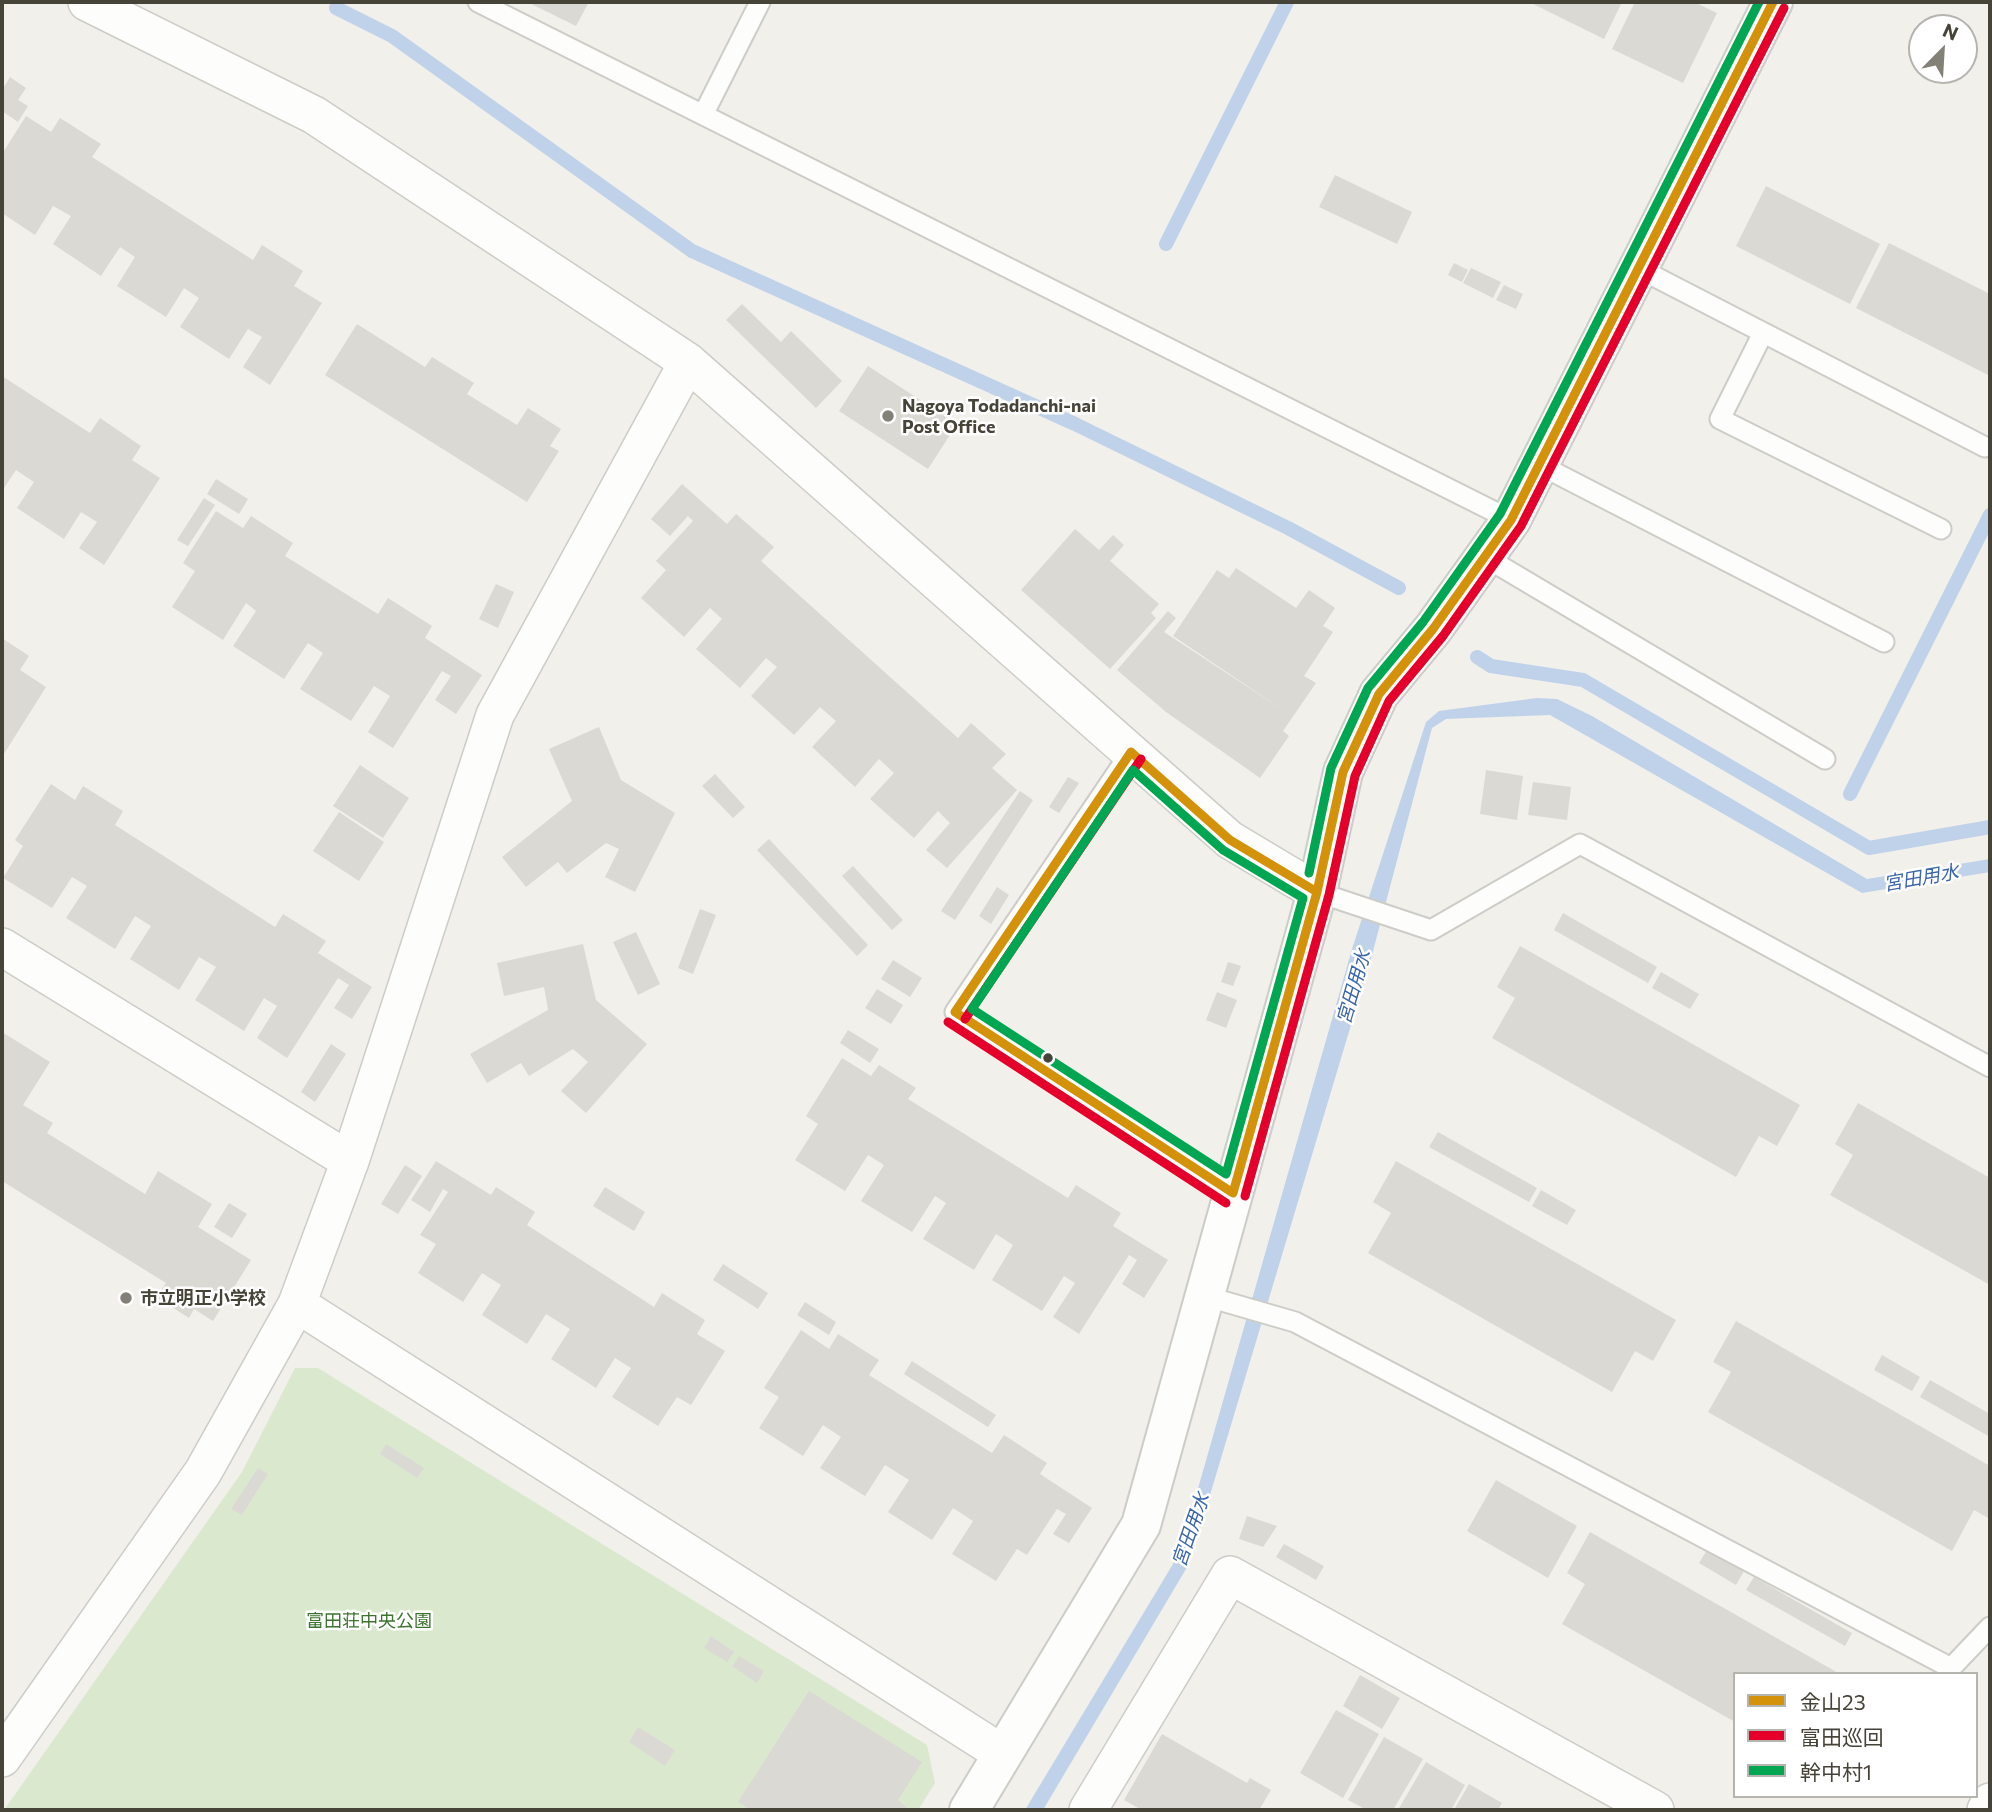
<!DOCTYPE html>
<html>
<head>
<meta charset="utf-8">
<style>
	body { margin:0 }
	#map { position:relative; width:1992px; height:1812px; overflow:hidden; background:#f1f0eb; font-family:Commissioner,"Noto Sans JP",sans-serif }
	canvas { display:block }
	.frame { position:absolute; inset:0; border:4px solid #464338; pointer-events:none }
	.legend { position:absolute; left:1733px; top:1672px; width:245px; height:126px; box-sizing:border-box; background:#fff; border:2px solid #b5b4af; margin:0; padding:9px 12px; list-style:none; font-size:21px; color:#464338 }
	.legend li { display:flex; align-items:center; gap:14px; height:35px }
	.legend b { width:35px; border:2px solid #b5b4af }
	.north { position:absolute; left:1908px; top:14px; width:70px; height:70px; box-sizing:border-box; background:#fff; border:2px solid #b5b4af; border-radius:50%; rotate:24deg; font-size:19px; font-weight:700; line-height:28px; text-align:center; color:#464338 }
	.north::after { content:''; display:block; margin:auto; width:24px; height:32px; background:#828077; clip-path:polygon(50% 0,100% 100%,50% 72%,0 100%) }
</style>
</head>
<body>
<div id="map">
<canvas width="1992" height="1812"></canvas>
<div class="frame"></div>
<ul class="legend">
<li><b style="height:9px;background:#d4920b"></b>金山23</li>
<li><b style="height:9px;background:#e4002b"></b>富田巡回</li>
<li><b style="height:9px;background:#00a651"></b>幹中村1</li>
</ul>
<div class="north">N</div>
</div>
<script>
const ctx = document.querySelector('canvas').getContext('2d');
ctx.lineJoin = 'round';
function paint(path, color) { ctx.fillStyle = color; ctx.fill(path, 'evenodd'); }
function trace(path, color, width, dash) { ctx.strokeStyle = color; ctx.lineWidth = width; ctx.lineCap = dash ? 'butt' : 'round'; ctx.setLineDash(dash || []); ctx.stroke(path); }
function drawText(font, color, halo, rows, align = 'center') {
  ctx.font = font + ' Commissioner,"Noto Sans JP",sans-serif'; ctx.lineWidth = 5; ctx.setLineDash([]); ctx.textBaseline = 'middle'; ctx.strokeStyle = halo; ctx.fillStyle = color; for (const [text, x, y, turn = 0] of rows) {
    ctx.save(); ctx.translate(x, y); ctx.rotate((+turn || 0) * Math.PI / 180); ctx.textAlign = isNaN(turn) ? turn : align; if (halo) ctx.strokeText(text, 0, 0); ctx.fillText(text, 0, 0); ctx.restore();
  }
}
paint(new Path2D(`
	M295 1368H318L927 1745 935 1783 918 1810H4L242 1472Z`), '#dae9ce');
paint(new Path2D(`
	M1537 698 1557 699 1592 716 1867 879 1990 859V872L1862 893 1550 715 1446 719 1432 728 1372 955 1198 1535 1186 1569 1043 1810H1025L1173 1564 1187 1527 1352 949 1426 722 1439 711Z`), '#c0d2ea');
trace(new Path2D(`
	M336 8 392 36 692 251 1075 424 1288 528 1399 588
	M1166 244 1287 2
	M1477 657 1491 666 1583 680 1869 848 1990 827
	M1850 794 1990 515`), '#c0d2ea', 14);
paint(new Path2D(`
	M527 2H589L576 26Z
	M1529 2H1622L1604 39Z
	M1635 2H1694L1717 13 1683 83 1612 49Z
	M10 77 26 88 18 100 28 106 18 122 2 111V90Z
	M26 116 51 132 60 118 101 144 92 157 253 260 262 245 303 271 294 286 322 303 270 385 243 367 262 337 248 329 229 359 180 327 199 298 184 288 166 317 117 286 135 257 120 247 101 276 53 244 71 216 53 206 35 235 2 213 4 174 2 173V154Z
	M1335 175 1412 212 1397 244 1319 207Z
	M1766 186 1880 244 1850 304 1736 246Z
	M1889 243 1990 294V376L1856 308Z
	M1454 263 1468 270 1462 282 1448 275Z
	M1471 268 1501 282 1493 298 1463 283Z
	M1504 285 1523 294 1516 309 1496 300Z
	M742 304 781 342 791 331 842 381 816 408 726 320Z
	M357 324 425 367 432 357 474 383 467 394 517 425 528 408 561 429 550 446 559 451 527 502 325 375Z
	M868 366 957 424 928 469 839 411Z
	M2 376 90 433 100 418 141 446 132 460 160 478 104 565 79 548 97 522 81 512 64 539 17 508 34 482 16 470 2 491Z
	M216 479 248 499 239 514 207 494Z
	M682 484 727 524 736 514 774 547 761 561 958 738 971 723 1006 754 992 768 1017 790 947 868 926 850 950 823 938 811 914 838 870 799 894 773 879 759 855 787 812 747 836 721 820 707 794 735 751 696 777 667 766 658 740 688 696 649 722 619 710 608 684 637 641 598 666 570 656 561 693 521 688 516 670 536 651 519Z
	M204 498 215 505 188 546 177 540Z
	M216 511 243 528 251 516 293 543 285 556 378 614 388 598 432 626 425 638 482 675 456 714 435 700 451 676 442 671 393 748 368 732 390 696 374 686 351 721 300 689 323 653 308 643 284 679 233 646 256 611 246 603 223 640 172 607 195 571 183 563Z
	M1075 529 1099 550 1113 535 1124 545 1110 561 1159 604 1151 613 1156 618 1110 669 1021 590Z
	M1236 568 1296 608 1309 590 1335 608 1323 626 1333 632 1304 676 1316 683 1283 731 1289 736 1260 778 1166 712 1117 670 1168 611 1176 618 1164 632 1283 710 1173 636 1217 570 1229 578Z
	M496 584 514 592 498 628 479 619Z
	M2 638 29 656 20 670 46 687 2 757Z
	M599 727 621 780 675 813 635 892 605 877 619 849 606 843 567 873 558 862 526 887 502 857 572 801 549 749Z
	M360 765 409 798 383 838 333 806Z
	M1486 770 1523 776 1517 820 1480 814Z
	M715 774 745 807 733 818 702 786Z
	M1068 777 1079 783 1059 813 1049 807Z
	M1533 782 1571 787 1567 820 1528 815Z
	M51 784 75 800 83 786 123 811 115 825 275 927 283 914 326 941 318 953 372 987 352 1019 334 1008 349 985 338 978 287 1058 257 1038 277 1006 264 998 244 1031 195 1000 216 967 199 957 179 990 130 959 151 926 135 916 115 949 66 918 87 886 72 877 52 908 3 878 23 846 15 840Z
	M1020 791 1033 800 955 920 941 911Z
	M339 812 384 842 359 881 313 851Z
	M769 839 868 945 857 956 757 850Z
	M853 866 903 920 892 930 842 876Z
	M997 887 1009 895 991 924 979 916Z
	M700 909 716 915 693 974 678 968Z
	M1563 913 1657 967 1648 983 1554 930Z
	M636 932 660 984 638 995 613 942Z
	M583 944 596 1000 647 1044 586 1113 561 1091 588 1062 573 1049 529 1076 521 1063 487 1083 470 1054 548 1010 544 987 504 996 497 963Z
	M1520 946 1800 1105 1777 1146 1759 1136 1736 1177 1492 1038 1515 998 1497 987Z
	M893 960 922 978 910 997 881 979Z
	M1228 962 1241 966 1233 986 1221 982Z
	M1661 972 1699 994 1690 1009 1652 988Z
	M877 989 903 1005 891 1024 865 1008Z
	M1217 992 1237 1000 1226 1028 1206 1020Z
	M848 1030 879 1049 870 1063 840 1043Z
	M2 1032 50 1062 23 1105 53 1123 47 1133 145 1194 158 1171 212 1204 198 1227 251 1260 213 1321 194 1309 189 1318 156 1297 166 1283 2 1181Z
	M331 1044 346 1054 315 1102 301 1092Z
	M842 1058 871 1076 879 1065 916 1088 908 1099 1068 1198 1076 1185 1121 1213 1113 1226 1168 1260 1144 1298 1122 1284 1137 1260 1129 1255 1079 1334 1053 1317 1075 1283 1064 1276 1042 1311 992 1280 1013 1245 996 1234 974 1270 923 1239 946 1203 935 1196 912 1232 861 1201 884 1165 868 1155 845 1191 795 1160 818 1124 806 1116Z
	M1858 1103 1990 1178V1285L1830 1195 1853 1155 1835 1144Z
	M1438 1132 1537 1188 1529 1202 1429 1147Z
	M436 1161 491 1195 496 1187 535 1212 527 1225 654 1307 662 1293 705 1320 697 1334 725 1351 691 1405 677 1397 658 1426 612 1397 631 1368 615 1358 596 1388 551 1359 570 1329 546 1314 527 1344 482 1315 501 1285 482 1273 463 1302 418 1273 436 1244 420 1235 448 1192 443 1189 430 1212 411 1200Z
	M1396 1161 1676 1320 1653 1361 1635 1351 1612 1392 1368 1253 1391 1213 1373 1202Z
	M405 1165 422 1176 398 1214 381 1204Z
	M605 1187 645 1212 634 1231 593 1206Z
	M1541 1190 1576 1210 1567 1225 1532 1206Z
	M229 1203 247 1214 232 1238 214 1227Z
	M723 1264 768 1293 758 1309 713 1280Z
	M805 1302 836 1322 829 1335 797 1315Z
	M1736 1321 1990 1466V1519L1974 1510 1952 1551 1708 1412 1731 1372 1713 1362Z
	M801 1330 829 1349 838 1334 879 1360 869 1375 992 1453 1004 1435 1047 1463 1040 1474 1092 1508 1069 1543 1053 1534 1066 1514 1057 1509 1027 1555 1017 1549 996 1581 952 1554 973 1521 953 1508 932 1540 888 1512 909 1480 885 1465 865 1496 820 1468 841 1437 823 1425 803 1456 759 1428 779 1397 764 1388Z
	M1882 1355 1920 1377 1912 1391 1874 1370Z
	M912 1361 996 1415 988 1427 904 1374Z
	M1930 1380 1990 1414V1437L1920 1397Z
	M386 1444 424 1468 417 1478 380 1454Z
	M258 1468 268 1474 242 1515 231 1509Z
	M1496 1480 1577 1526 1548 1578 1467 1531Z
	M1247 1516 1277 1526 1263 1547 1239 1539Z
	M1590 1532 1840 1674H1735V1722L1562 1624 1585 1584 1567 1573Z
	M1284 1544 1324 1566 1316 1580 1276 1557Z
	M1707 1550 1744 1571 1736 1585 1699 1563Z
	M1754 1577 1852 1633 1845 1646 1746 1590Z
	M711 1636 734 1652 727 1662 704 1648Z
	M739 1656 764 1671 757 1683 732 1666Z
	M1360 1675 1400 1698 1382 1729 1343 1706Z
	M809 1691 922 1762 898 1800 909 1810H751L738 1802Z
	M1336 1710 1379 1734 1343 1798 1300 1773Z
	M638 1727 675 1750 665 1766 629 1742Z
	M1162 1734 1247 1783 1250 1778 1271 1790 1259 1810H1142L1124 1800Z
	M1384 1737 1423 1759 1393 1810H1367L1348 1800Z
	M1426 1762 1465 1785 1451 1810H1398Z
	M1469 1784 1502 1803 1498 1810H1454Z`), '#dbd9d4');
const service = new Path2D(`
	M478 2 1511 520
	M703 115 760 2
	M1640 269 1985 447
	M1763 333 1720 419 1941 529
	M1540 465 1884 642
	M1485 557 1825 759
	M1131 752 955 1012 1233 1193
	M1317 892 1431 930 1580 844 1990 1067
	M1205 1296 1295 1322 1951 1668 1990 1627`);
const minor = new Path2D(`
	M87 2 314 115 688 362 1230 840 1317 892
	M2 947 350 1161
	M297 1304 1003 1754
	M2 1758 203 1472 297 1304 350 1161 495 715 688 362
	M1088 1810 1230 1575 1655 1810
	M1986 1810 1990 1802`);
const tertiary = new Path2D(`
	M969 1810 1141 1525 1317 892 1343 772 1379 694 1433 629 1511 520 1773 2`);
trace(service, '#cdccc7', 23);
trace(minor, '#cdccc7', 40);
trace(tertiary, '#cdccc7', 42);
trace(service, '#fdfdfc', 19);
trace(minor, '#fdfdfc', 37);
trace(tertiary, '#fdfdfc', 38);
trace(new Path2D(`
	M1131 752 1230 840 1317 892
	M955 1012 1233 1193
	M955 1012 1131 752
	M1233 1193 1317 892 1343 772 1379 694 1433 629 1511 520 1773 2`), '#d4920b', 9);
trace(new Path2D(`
	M965 1019 1141 759
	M948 1022 1226 1203
	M1245 1196 1329 895 1355 776 1389 701 1443 636 1521 526 1784 8`), '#e4002b', 9);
trace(new Path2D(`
	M1133 770 1223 850 1303 898 1226 1174 972 1009Z
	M1309 873 1331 768 1368 688 1423 622 1500 514 1759 2`), '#00a651', 9);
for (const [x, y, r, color] of [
	[888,416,7,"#828077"],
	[1048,1058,6,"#464338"],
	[126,1298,7,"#828077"]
]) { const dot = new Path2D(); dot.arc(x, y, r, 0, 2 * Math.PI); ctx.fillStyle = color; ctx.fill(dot); trace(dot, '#fff', 2.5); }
drawText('bold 18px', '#464338', '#fff', [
	["Nagoya Todadanchi-nai",902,406],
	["Post Office",902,427],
	["市立明正小学校",140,1298]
], 'left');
drawText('18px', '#3d7430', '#fff', [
	["富田荘中央公園",369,1621]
]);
drawText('italic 19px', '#3a66aa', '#fff', [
	["宮田用水",1921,878,-10],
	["宮田用水",1354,987,-74],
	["宮田用水",1191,1530,-71]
]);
</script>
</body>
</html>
